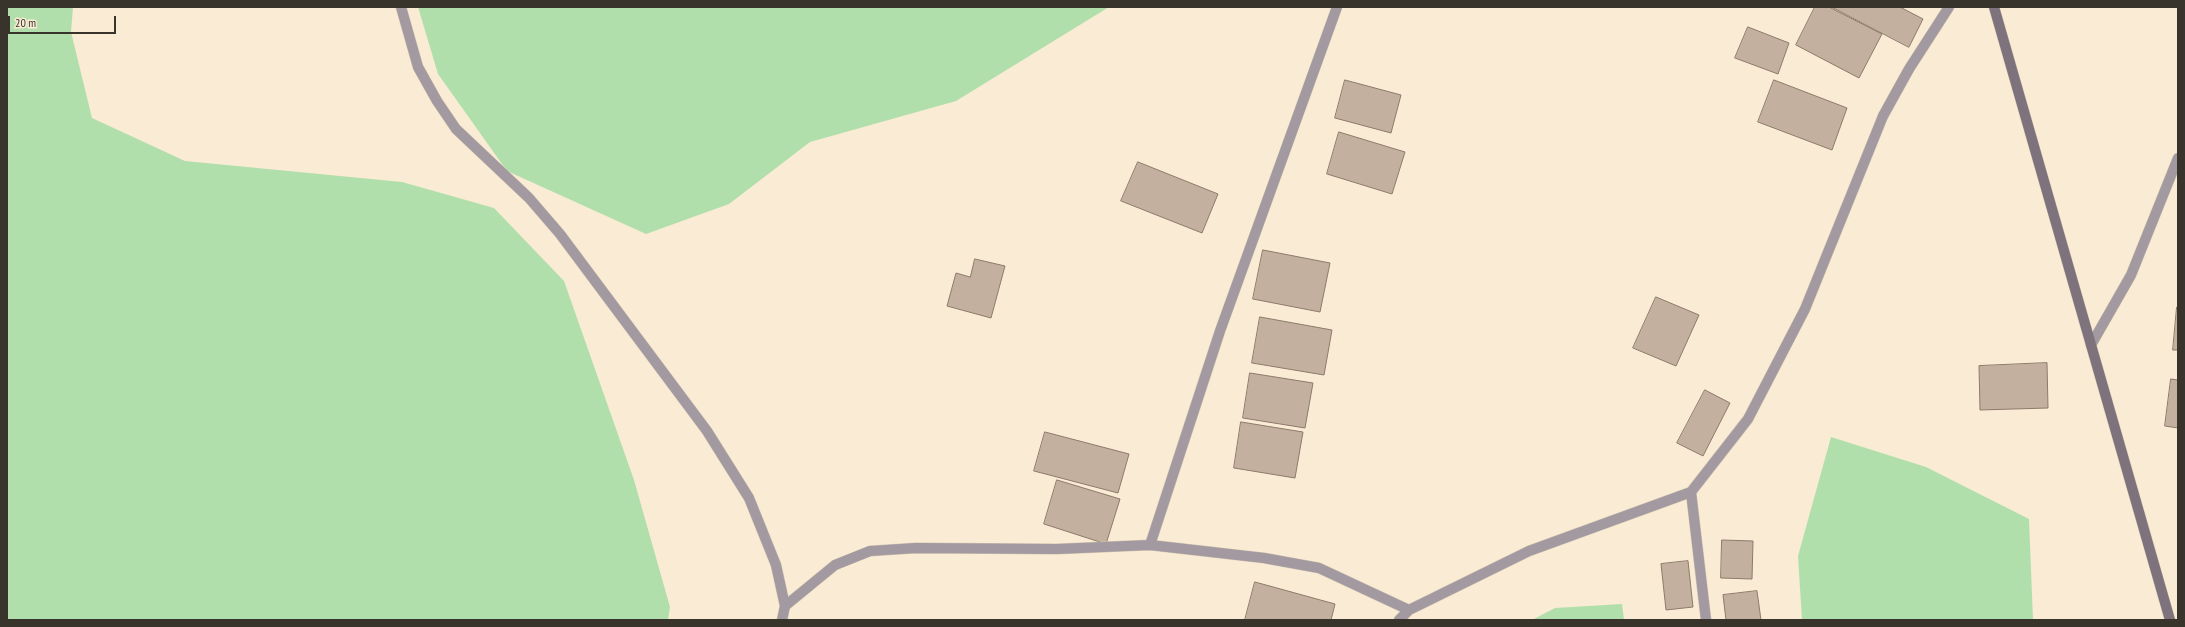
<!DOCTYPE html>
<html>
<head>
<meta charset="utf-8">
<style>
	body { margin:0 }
	#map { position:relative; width:2185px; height:627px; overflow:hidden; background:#f9ebd4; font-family:"PT Sans Narrow",sans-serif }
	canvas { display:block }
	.frame { position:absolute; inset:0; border:8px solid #39342b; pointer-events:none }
	.scale { position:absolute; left:8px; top:16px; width:108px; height:18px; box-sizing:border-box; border:2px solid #39342b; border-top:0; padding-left:5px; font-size:12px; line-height:14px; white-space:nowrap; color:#39342b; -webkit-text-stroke:3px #f9ebd4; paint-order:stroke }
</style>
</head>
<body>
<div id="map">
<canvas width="2185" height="627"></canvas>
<div class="frame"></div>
<div class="scale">20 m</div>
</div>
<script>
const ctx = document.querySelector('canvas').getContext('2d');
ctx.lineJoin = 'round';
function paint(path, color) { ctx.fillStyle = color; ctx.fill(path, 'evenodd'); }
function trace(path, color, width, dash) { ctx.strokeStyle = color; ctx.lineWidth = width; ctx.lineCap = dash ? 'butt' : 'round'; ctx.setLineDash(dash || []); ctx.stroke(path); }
paint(new Path2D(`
	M7 7H73L71 32 92 118 185 161 402 182 494 208 564 281 634 480 670 607 668 620H7Z
	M418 7H1109L956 101 810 142 729 204 646 234 507 171 438 74Z
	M1831 437 1926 467 2029 519 2033 620H1802L1798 556Z
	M1622 604 1624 620H1532L1555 608Z`), '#b1dfab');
const building = new Path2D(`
	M1815 7H1829L1882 34 1859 78 1796 45Z
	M1832 7H1900L1923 19 1909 47Z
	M1748 27 1789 43 1778 74 1735 58Z
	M1345 80 1401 95 1391 133 1335 118Z
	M1774 80 1847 108 1832 150 1758 122Z
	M1339 132 1405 152 1392 194 1327 174Z
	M1138 162 1218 194 1202 233 1121 201Z
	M1263 250 1330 263 1320 312 1253 299Z
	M975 259 1005 266 991 318 947 306 956 273 970 277Z
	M1656 297 1699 315 1676 366 1633 348Z
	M2177 307H2178V350H2173Z
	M1260 317 1332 330 1324 375 1252 363Z
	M2047 363 2048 408 1980 410 1979 366Z
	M1250 373 1313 383 1305 428 1243 418Z
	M2171 379 2178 380V428L2165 426Z
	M1705 390 1730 403 1703 456 1677 443Z
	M1241 422 1303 432 1295 478 1234 468Z
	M1045 432 1129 454 1118 493 1034 471Z
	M1057 480 1120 499 1106 544 1044 524Z
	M1722 540 1753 541 1752 579 1721 578Z
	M1688 561 1693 607 1666 610 1661 564Z
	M1255 582 1335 604 1331 620H1245Z
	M1757 591 1761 620H1726L1723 595Z`);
paint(building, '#c4b09f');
trace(building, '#8d7a6a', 1);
const street = new Path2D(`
	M401 7 418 67 437 101 456 129 529 198 560 234 707 431 749 498 776 565 785 606 782 620
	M2091 345 2131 275 2178 158
	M1691 492 1706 620
	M1150 545 1220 331 1337 7
	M785 606 835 565 870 551 916 548 1057 549 1150 545 1264 558 1319 568 1409 610
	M1399 620 1409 610 1529 551 1691 492 1748 419 1805 309 1883 116 1909 69 1949 7`);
const secondary = new Path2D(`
	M1994 7 2170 620`);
trace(street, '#d3c6b2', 11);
trace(secondary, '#d3c6b2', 11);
trace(street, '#a299a1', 10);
trace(secondary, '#7e727c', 10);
</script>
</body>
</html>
